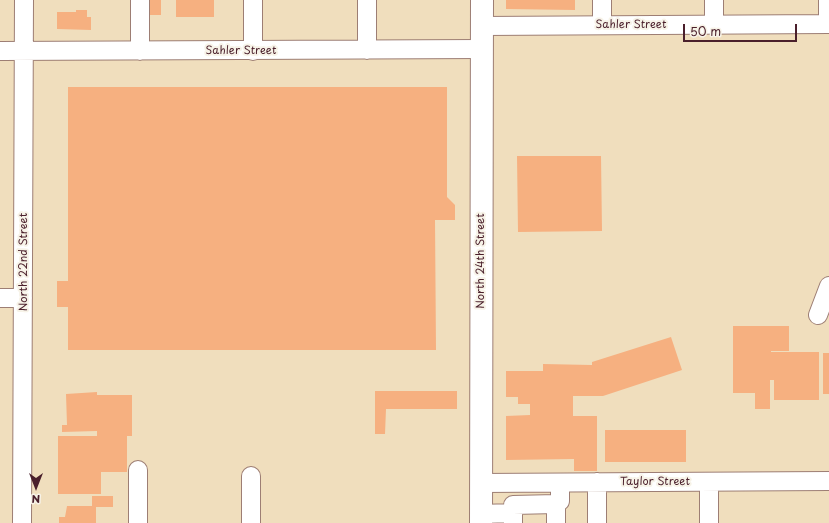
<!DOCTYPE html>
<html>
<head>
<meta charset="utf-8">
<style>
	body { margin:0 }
	#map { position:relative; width:829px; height:523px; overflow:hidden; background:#f0debd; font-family:"Playpen Sans",sans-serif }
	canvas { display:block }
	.north { position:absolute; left:16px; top:467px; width:40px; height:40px; -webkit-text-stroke:3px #f7f3e8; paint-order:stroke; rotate:180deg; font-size:11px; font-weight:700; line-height:16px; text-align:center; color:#4a1f2b }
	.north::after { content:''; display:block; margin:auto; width:14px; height:18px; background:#4a1f2b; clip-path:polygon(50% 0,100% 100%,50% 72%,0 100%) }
	.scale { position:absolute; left:683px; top:24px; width:114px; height:18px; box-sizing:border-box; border:2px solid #4a1f2b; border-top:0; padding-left:5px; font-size:12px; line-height:14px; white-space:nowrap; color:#4a1f2b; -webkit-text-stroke:3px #f7f3e8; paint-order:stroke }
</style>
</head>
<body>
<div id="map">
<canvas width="829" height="523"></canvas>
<div class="north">N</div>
<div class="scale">50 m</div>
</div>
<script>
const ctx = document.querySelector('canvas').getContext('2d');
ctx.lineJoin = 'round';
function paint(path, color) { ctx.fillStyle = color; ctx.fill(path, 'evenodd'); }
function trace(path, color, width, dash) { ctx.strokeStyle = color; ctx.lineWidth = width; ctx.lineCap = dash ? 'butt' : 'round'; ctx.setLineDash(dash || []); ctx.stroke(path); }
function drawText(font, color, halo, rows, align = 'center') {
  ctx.font = font + ' "Playpen Sans",sans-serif'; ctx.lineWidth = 4; ctx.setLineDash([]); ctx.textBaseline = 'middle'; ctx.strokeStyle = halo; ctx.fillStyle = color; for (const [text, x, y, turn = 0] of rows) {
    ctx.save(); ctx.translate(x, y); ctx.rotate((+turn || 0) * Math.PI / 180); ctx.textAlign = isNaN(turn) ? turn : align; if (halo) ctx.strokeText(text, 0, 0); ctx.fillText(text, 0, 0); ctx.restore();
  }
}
paint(new Path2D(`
	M149 0H161V15H149Z
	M176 0H214V17H176Z
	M506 0H575V10L506 9Z
	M76 10H87V17H91V30L57 29V12H76Z
	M68 87H447V197L455 205V220H435L436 350H68V307H57V281H68Z
	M517 156H601L602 231 518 232Z
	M733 326H789V351H771V352H819V400H774V380H770V409H755V393H733Z
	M671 337 682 370 603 396H573V416H597V471H574V459L506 460V416L530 415V404H518V397H506V371H543V364L592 365V362Z
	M823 353H829V394H823Z
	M375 391H457V409H386L385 434H375Z
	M97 392V395H132V436H127V472H101V494H58V436H97V431L62 432V425H67L66 394Z
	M605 430H686V462H605Z
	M92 496H113V507H96V523H59V517H65L67 506H92Z`), '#f6b080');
const minor = new Path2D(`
	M140 0V51
	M714 0V25
	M828 0V24
	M602 25V0
	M482 26 829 24
	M367 50V0
	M0 51 482 49
	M253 51V0
	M0 298H23
	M818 315 829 286
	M597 482V523
	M709 482V523
	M480 483 829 481
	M556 504V523
	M481 514 513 513
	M22 523 24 0
	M138 523V470
	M251 523V476
	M513 523V505L556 504 560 501V483`);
const major = new Path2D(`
	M481 523 482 0`);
trace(minor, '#9d7e74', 20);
trace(major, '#9d7e74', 24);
trace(minor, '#fff', 18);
trace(major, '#fff', 22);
drawText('11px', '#4a1f2b', '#f7f3e8', [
	["Sahler Street",631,25],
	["Sahler Street",241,51],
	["North 24th Street",481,261,-90],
	["North 22nd Street",24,262,-90],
	["Taylor Street",655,482]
]);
</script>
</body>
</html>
